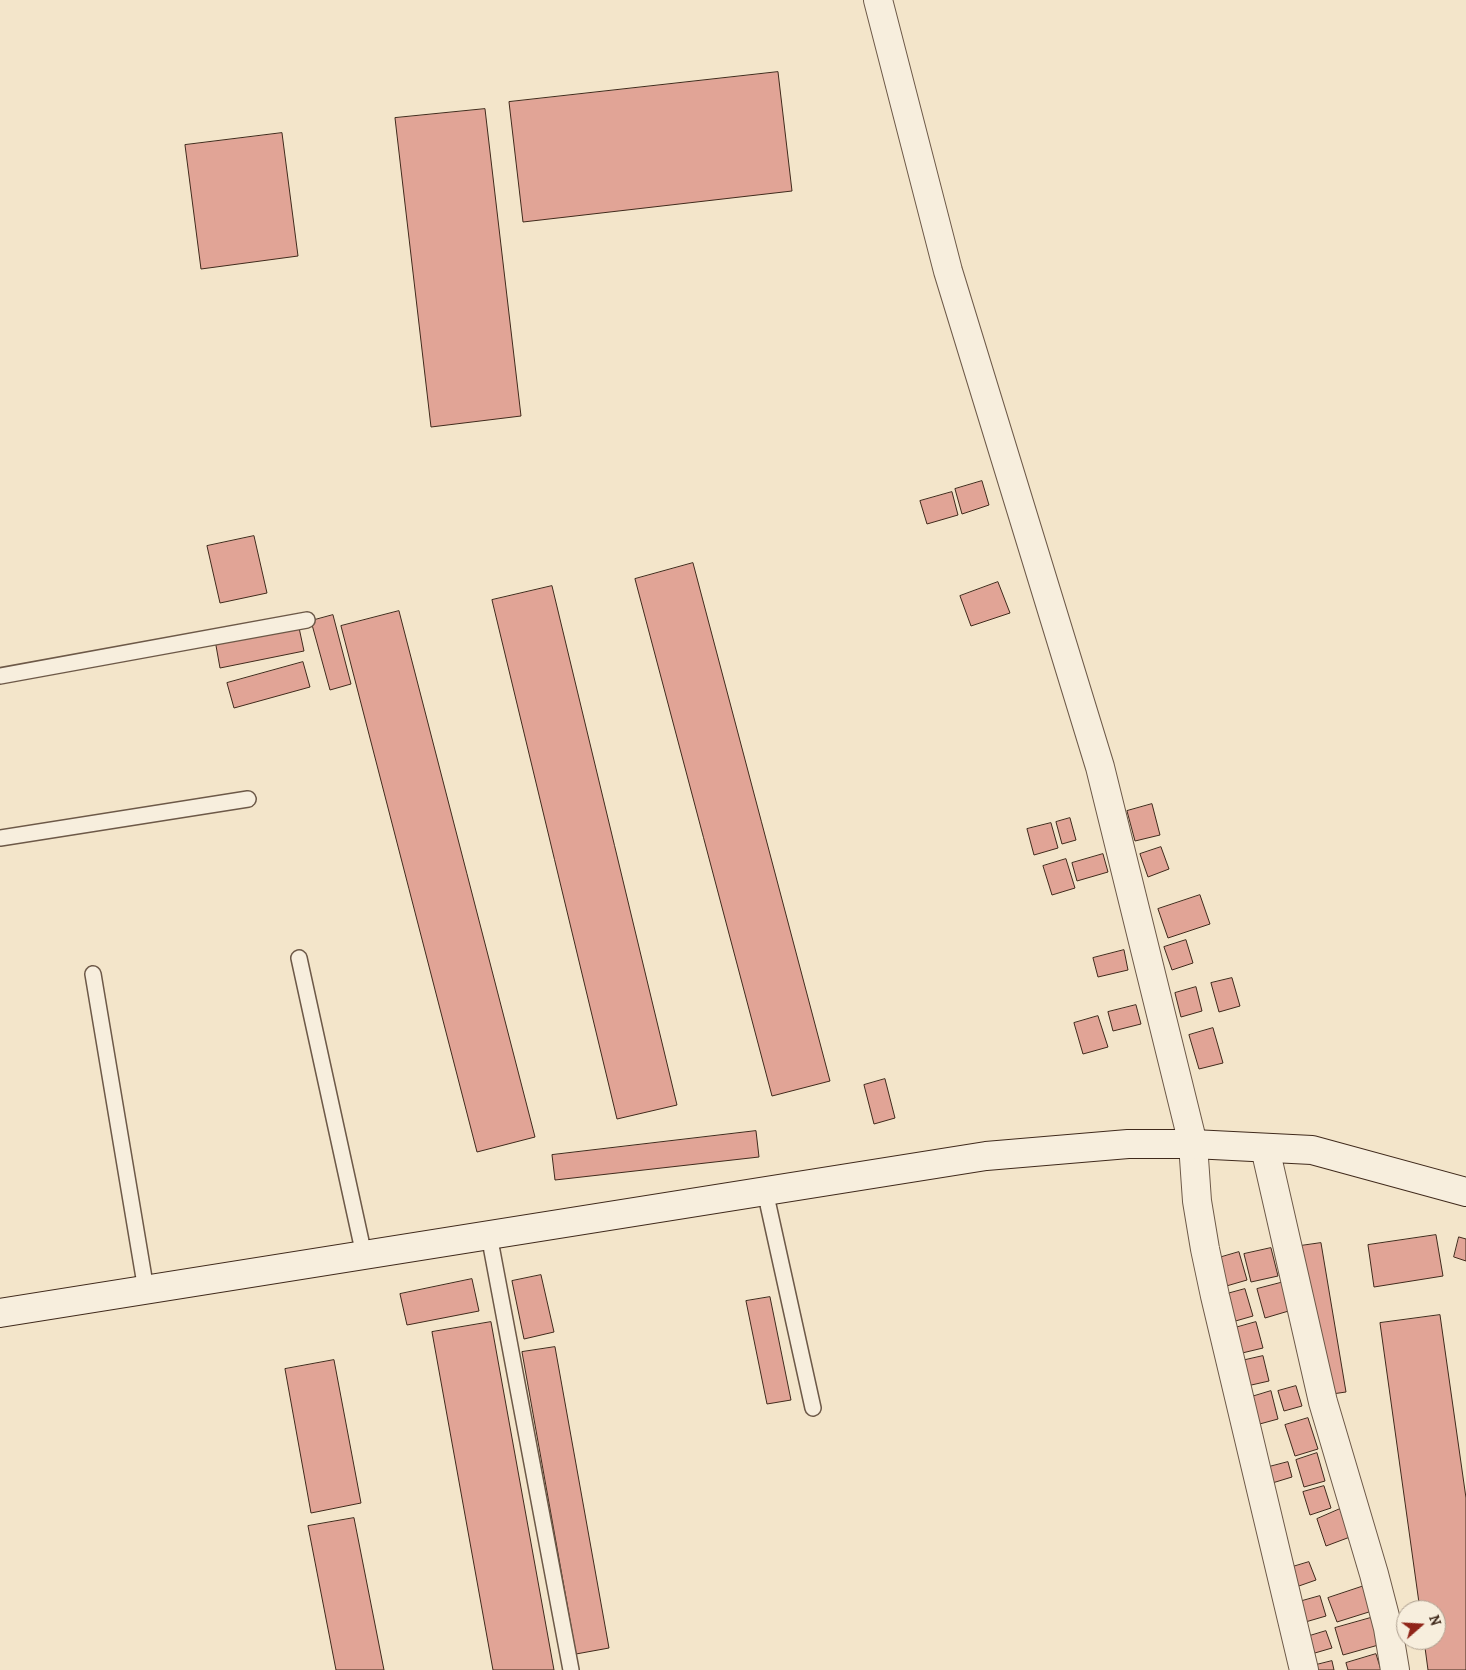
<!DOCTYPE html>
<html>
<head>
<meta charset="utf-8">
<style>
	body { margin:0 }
	#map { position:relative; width:1466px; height:1670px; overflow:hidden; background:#f3e5ca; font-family:Alegreya,serif }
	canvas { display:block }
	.north { position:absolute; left:1396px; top:1600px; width:50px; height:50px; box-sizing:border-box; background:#f7eedd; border:1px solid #aea090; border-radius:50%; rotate:71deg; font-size:14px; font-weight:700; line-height:20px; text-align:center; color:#402a1c }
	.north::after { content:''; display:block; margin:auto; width:18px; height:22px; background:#8f2418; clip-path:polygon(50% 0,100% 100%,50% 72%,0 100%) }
</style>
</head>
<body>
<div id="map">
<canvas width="1466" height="1670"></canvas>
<div class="north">N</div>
</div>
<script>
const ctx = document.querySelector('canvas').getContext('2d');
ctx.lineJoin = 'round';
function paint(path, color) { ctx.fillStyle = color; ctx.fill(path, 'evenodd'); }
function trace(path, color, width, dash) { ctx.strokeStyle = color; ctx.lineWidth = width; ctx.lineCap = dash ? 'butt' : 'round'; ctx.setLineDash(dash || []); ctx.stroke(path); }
const building = new Path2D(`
	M778 72 792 191 523 222 509 102Z
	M485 109 521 416 431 427 395 118Z
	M282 133 298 256 201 269 185 145Z
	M982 481 989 505 962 514 955 489Z
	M952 492 958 515 927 524 920 501Z
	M254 536 267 593 220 603 207 546Z
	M693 563 830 1081 772 1096 635 579Z
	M998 582 1010 613 971 626 960 596Z
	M552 586 677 1105 617 1119 492 600Z
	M399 611 535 1137 477 1152 341 626Z
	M333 615 351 684 330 690 311 621Z
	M298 623 304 651 220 668 215 640Z
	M303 662 310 687 234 708 227 683Z
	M1152 804 1160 835 1135 841 1127 811Z
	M1070 818 1076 840 1062 844 1056 822Z
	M1051 823 1058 848 1034 855 1027 829Z
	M1161 847 1169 869 1148 877 1140 854Z
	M1103 854 1108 872 1077 881 1072 863Z
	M1066 859 1075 888 1052 895 1043 866Z
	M1200 895 1210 924 1168 938 1158 909Z
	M1186 940 1193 963 1172 970 1164 947Z
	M1124 950 1128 970 1098 977 1093 958Z
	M1232 978 1240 1006 1219 1012 1211 983Z
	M1196 987 1202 1011 1181 1017 1175 993Z
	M1136 1005 1141 1024 1113 1031 1108 1012Z
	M1098 1016 1108 1047 1083 1054 1074 1023Z
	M1213 1028 1223 1063 1199 1069 1189 1035Z
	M885 1079 895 1118 874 1124 864 1085Z
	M756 1131 759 1157 555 1180 552 1155Z
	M1436 1235 1443 1276 1374 1287 1368 1245Z
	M1459 1237 1466 1239V1261L1454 1257Z
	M1321 1243 1346 1392 1325 1395 1300 1246Z
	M1271 1248 1278 1276 1251 1282 1244 1254Z
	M1239 1252 1247 1280 1223 1287 1215 1259Z
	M541 1275 554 1332 524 1339 512 1281Z
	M472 1279 479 1311 407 1325 400 1294Z
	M1284 1282 1292 1310 1265 1318 1257 1289Z
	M1245 1289 1253 1316 1232 1322 1223 1295Z
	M770 1297 791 1400 767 1404 746 1301Z
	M1440 1315 1466 1498V1670H1428L1424 1640H1436V1610H1420L1380 1323Z
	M491 1322 554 1670H493L432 1332Z
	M1256 1322 1263 1348 1238 1354 1231 1329Z
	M555 1347 609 1648 576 1654 522 1352Z
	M1263 1356 1269 1381 1247 1386 1241 1361Z
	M334 1360 361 1503 311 1513 285 1369Z
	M1296 1386 1302 1406 1284 1411 1278 1391Z
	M1271 1391 1278 1419 1256 1425 1248 1398Z
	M1308 1418 1318 1449 1295 1456 1285 1425Z
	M1317 1453 1325 1481 1304 1487 1296 1460Z
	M1288 1462 1292 1477 1269 1484 1265 1468Z
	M1324 1486 1331 1508 1310 1515 1303 1492Z
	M1340 1509 1350 1537 1326 1546 1317 1519Z
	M354 1518 384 1670H336L308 1526Z
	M1309 1562 1316 1580 1296 1587 1289 1568Z
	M1364 1586 1372 1611 1337 1622 1328 1598Z
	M1320 1596 1326 1616 1302 1623 1295 1603Z
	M1374 1617 1382 1644 1343 1655 1335 1628Z
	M1326 1631 1332 1648 1308 1655 1303 1638Z
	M1376 1654 1381 1670H1348L1346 1663Z
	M1332 1661 1334 1670H1313L1312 1666Z`);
paint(building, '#e1a496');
trace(building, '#402a1c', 1);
const lane = new Path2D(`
	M0 676 307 620
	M0 838 248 799
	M299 958 364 1255
	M93 974 146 1290
	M765 1191 813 1408
	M489 1235 571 1670`);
const street = new Path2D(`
	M878 0 948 271 1100 767 1193 1144 1197 1201 1205 1249 1215 1296 1304 1670
	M1265 1148 1323 1402 1374 1574 1388 1628 1395 1670`);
const secondary = new Path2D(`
	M0 1313 986 1156 1128 1144H1193L1312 1150 1466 1192`);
trace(lane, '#6d5948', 18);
trace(street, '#6d5948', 30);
trace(secondary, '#402a1c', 30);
trace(lane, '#f7eedd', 15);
trace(street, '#f7eedd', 28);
trace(secondary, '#f7eedd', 28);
</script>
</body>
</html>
